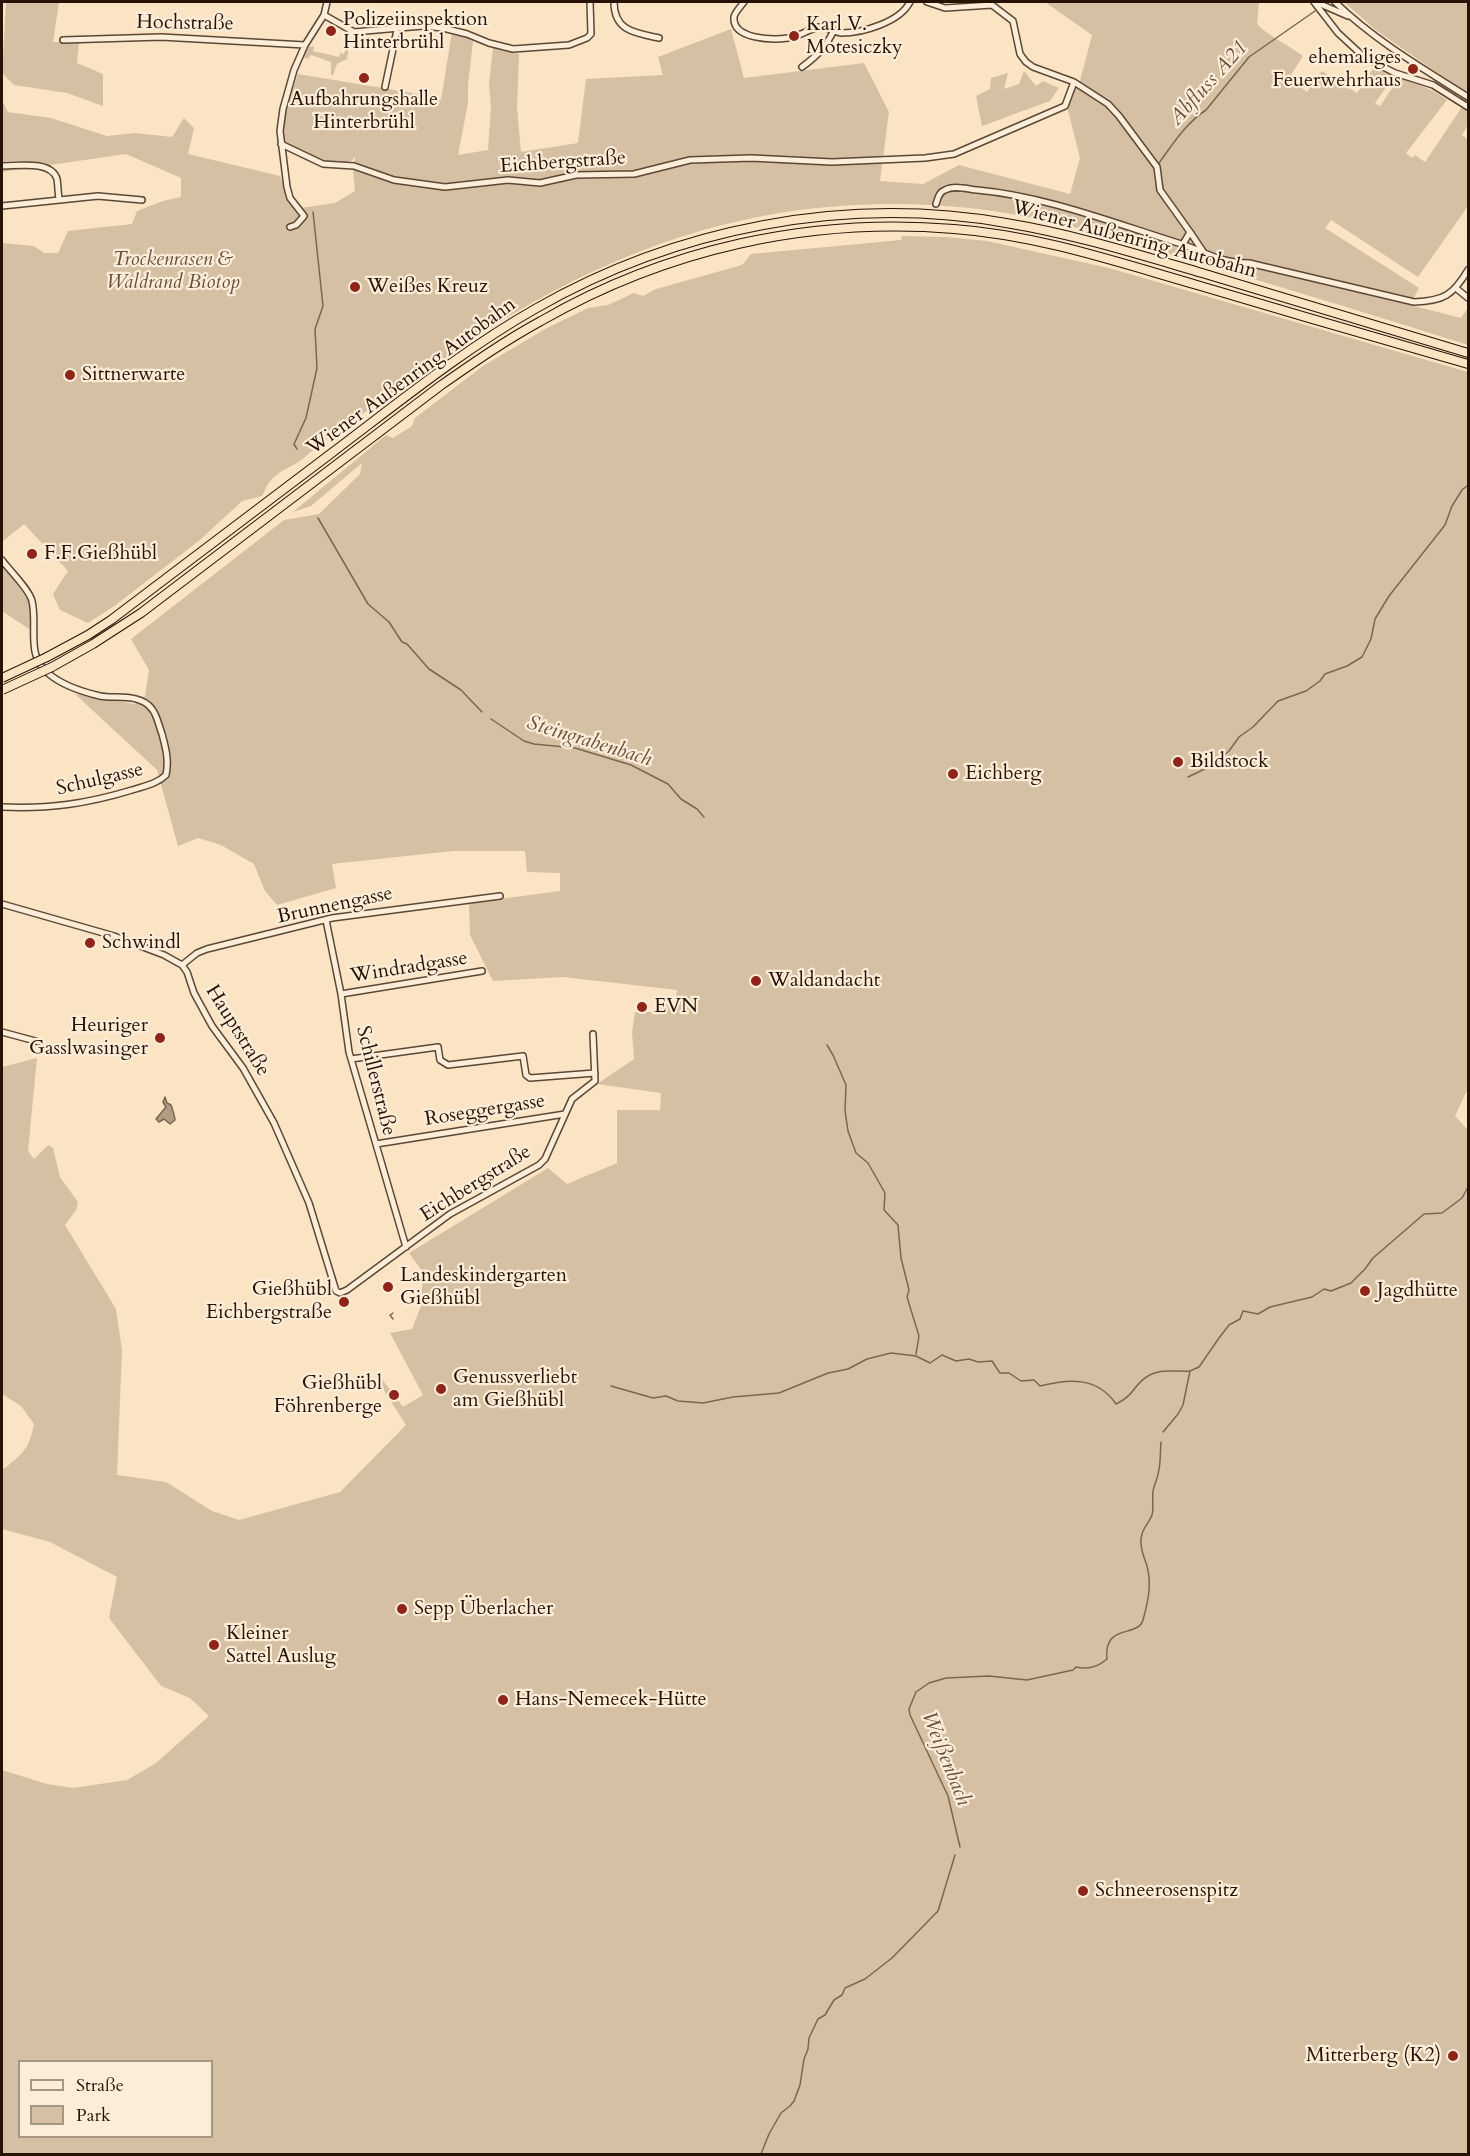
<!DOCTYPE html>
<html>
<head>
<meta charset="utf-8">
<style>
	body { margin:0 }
	#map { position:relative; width:1470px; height:2156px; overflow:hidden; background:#fae4c4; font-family:Cardo,serif }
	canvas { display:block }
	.frame { position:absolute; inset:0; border:3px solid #261305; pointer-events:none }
	.legend { position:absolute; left:18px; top:2060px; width:195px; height:78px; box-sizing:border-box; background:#fcedd9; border:2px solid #a69684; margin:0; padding:8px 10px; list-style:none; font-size:18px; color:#261305 }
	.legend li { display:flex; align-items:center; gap:12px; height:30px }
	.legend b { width:30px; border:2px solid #a69684 }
</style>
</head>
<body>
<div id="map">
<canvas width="1470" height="2156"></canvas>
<div class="frame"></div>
<ul class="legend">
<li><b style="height:8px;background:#fcedd9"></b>Straße</li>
<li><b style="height:16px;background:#d6c0a4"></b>Park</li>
</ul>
</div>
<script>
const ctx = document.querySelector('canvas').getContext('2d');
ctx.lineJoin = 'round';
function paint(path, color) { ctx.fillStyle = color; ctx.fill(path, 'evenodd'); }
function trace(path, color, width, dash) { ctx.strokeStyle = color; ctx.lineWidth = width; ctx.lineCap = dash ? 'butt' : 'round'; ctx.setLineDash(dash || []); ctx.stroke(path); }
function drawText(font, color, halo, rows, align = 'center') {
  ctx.font = font + ' Cardo,serif'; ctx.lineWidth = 4.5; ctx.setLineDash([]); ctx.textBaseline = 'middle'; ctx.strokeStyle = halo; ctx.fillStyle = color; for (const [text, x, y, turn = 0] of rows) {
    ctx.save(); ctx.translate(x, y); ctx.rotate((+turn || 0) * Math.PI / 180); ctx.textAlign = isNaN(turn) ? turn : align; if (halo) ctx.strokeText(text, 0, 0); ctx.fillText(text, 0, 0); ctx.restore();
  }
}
paint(new Path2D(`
	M6 2H59L53 42 79 43 77 63 103 74V106L67 93 14 85 2 73Z
	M1045 2H1259L1257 24C1271 38 1287 44 1303 56L1289 78 1307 92 1322 71 1357 93 1374 67 1394 76 1375 103 1380 106 1399 78C1417 84 1431 88 1447 100L1406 153 1412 158 1415 155 1425 162 1462 107 1468 111V125L1462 135 1468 140V206L1418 277 1331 220 1325 228 1419 288 1410 305 1461 318 1468 308V345C1379 317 1289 289 1198 263 1123 241 1047 216 969 208 759 187 590 252 423 374 400 391 375 405 352 421 333 433 317 447 300 461 291 467 279 471 272 479 268 483 265 490 262 496L242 501 200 540 113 607 88 623 60 610 53 594 68 571 24 524 2 542V243L34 246 44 253H58L68 231 132 224 137 211 163 201 181 197V178L126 154 2 172 3 102 8 112 51 118 107 136 135 133 172 137 184 118 194 128 188 154 280 176 293 209 335 203 355 191 353 170 355 157 346 166 324 164 283 141 282 136 288 103 298 74 431 96 441 100 452 32 468 37 473 41 468 85V103L458 155 488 150 491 106 489 84 493 48 519 54 517 107 521 152 578 143 586 79 663 75 658 57 731 29 744 78 864 63 889 112 880 181 923 184 959 165 1070 194 1080 158 1067 106 1080 81 1092 35ZM1206 251C1221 260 1233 254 1245 265L1222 264 1204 256Z
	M1344 2H1468V94L1377 31Z
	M314 46 313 51 339 57 340 53 344 54 347 46H349L347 59 337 64 333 75H331V62L311 55 308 59 303 57 309 47Z
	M1024 71 1036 86 1043 81 1059 88 1050 101 982 126 976 96 990 89 991 78 1008 73 1004 89 1019 84Z
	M1431 77 1468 100V106L1436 85Z
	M902 236 946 237 987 241 1109 268 1468 372V1088L1455 1116 1466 1128H1468V2154H2V1770L47 1784 73 1788 127 1780 156 1763 209 1716 190 1698 161 1686 109 1618 117 1577 50 1542 2 1529V1468H5C24 1452 29 1449 34 1424L21 1406 2 1394V1067L37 1058 28 1151 34 1159 48 1145 53 1148 60 1177 78 1202 76 1210 65 1225 116 1309 122 1350 117 1475 166 1482 212 1511 239 1520 340 1492 406 1425 375 1376 378 1374 403 1407 423 1395 390 1333 412 1329 421 1306 423 1272 409 1253 548 1168 567 1184 617 1163V1110H660L661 1093 597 1084 634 1059 632 1032 635 1012H657L658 1005H675L677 990 563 977 493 981 470 935 469 903 560 891V873L527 872 525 851H453L332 864 336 888 277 905 265 891 254 864 221 845 198 838 178 846 157 770 75 694 135 704 145 696 149 670 131 639 284 520 319 514 360 474 362 463 311 506 293 512 386 435 393 438 412 426 415 418 483 366 545 329 588 308 608 305 634 293 643 296 656 289 742 265 751 254 901 240ZM20 2062H212V2136H20Z
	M2 563 29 602 32 631 2 611Z`), '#d6c0a4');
const water = new Path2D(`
	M165 1097 167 1103 171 1105C172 1107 175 1118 175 1120L170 1124 164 1119 159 1122 156 1119 166 1107 163 1102Z`);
paint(water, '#b29d83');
trace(water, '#7a6651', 1.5);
trace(new Path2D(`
	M1159 163C1173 144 1186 123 1206 110L1249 57 1315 11
	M297 449 294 444 306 418 317 368 315 329 323 306 313 212
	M318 518 368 604 389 622 402 642 407 644 429 669 461 690 482 712
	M491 719 524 741 534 744 575 748 631 765 668 784 681 799 697 809 704 817
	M1188 777 1211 766 1229 751 1239 737 1253 727 1278 701 1306 691 1320 681 1325 674 1347 666 1362 657 1371 639 1375 619 1389 596 1445 525 1452 506 1462 490 1468 485
	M827 1045 833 1055 846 1085 845 1111 848 1131 856 1153 868 1163 885 1193 884 1210 898 1225 901 1258 909 1290 907 1297 919 1336 916 1354
	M393 1313 390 1315 393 1319
	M611 1386 653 1398 666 1396 678 1401 703 1403 733 1397 779 1393 828 1373 848 1369 867 1359 891 1353 916 1356 930 1363 942 1355 956 1361 969 1359 978 1362 992 1361 1000 1373H1009L1021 1381 1034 1380 1040 1386C1068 1379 1097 1376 1116 1404 1134 1396 1134 1384 1148 1376 1161 1368 1176 1372 1190 1371
	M1163 1432 1178 1414 1183 1405 1190 1371 1199 1367 1219 1338 1229 1325 1240 1319 1243 1311 1258 1314 1270 1307 1312 1297 1324 1289 1331 1291 1351 1283 1365 1269 1373 1258 1424 1214 1442 1213 1462 1198 1468 1187
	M960 1847 948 1796 910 1715 909 1709 916 1692 929 1683 946 1678 989 1676 1027 1680 1073 1670 1076 1667C1088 1670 1098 1667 1107 1659 1103 1623 1138 1638 1143 1620 1148 1602 1152 1584 1147 1566 1144 1556 1140 1550 1141 1539 1142 1527 1149 1524 1152 1515 1154 1508 1152 1499 1153 1491 1154 1485 1157 1480 1158 1474 1161 1464 1160 1452 1161 1442
	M761 2154 769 2134 781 2113 790 2106 794 2101 800 2085 804 2059 808 2049 809 2038 818 2019 825 2015 834 2000 842 1995 845 1988 865 1979 892 1958 938 1911 955 1855`), '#7a6651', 1.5);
const minor = new Path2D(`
	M614 2C614 31 635 33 659 38
	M744 2C741 6 735 12 734 17 732 40 774 40 788 38 799 37 808 29 819 27 828 26 833 32 841 33 863 33 900 22 910 2
	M927 2 945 8 992 5 1013 21 1020 54 1026 62 1033 67 1074 82 1108 104 1119 116 1157 167 1160 190 1190 232 1183 244
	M1314 2 1338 33 1364 57 1395 73 1433 85 1468 107
	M1335 2C1374 40 1422 68 1468 97
	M1318 3 1348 16
	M324 15 354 32 422 26 443 28 467 34 489 43 513 49 569 45 587 38 591 34 590 2
	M63 40 161 37 305 45
	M802 67C817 56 826 47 834 30
	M385 87 397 30
	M281 144 323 164 354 166 394 180 445 187 508 180 540 183 576 175 634 174 690 160 751 158 832 162 925 158 954 154 1065 106 1074 82
	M2 166C17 166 51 160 57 179 58 185 58 193 59 199
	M936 204C938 198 939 192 945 190 954 185 967 189 977 190 1044 196 1111 222 1175 242 1203 250 1217 263 1249 263L1414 302C1444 301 1453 295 1468 270
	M2 206 98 196 142 200
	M290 227 296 225 304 216 290 198 287 187 280 131 283 109 294 70 305 45 324 15 327 2
	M1190 232 1204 253
	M1457 289 1468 298
	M2 560C9 570 29 589 32 601 38 626 25 656 49 674 62 685 83 692 100 696 116 699 140 693 152 709 157 715 159 726 162 734 166 749 169 760 166 775 157 784 144 786 132 790 86 804 49 809 2 807
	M2 904 114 936 164 955 182 965 187 972 194 993 212 1026 243 1068 274 1123 309 1203 336 1291 340 1293 347 1290 450 1214 539 1165 545 1159 572 1099 595 1081 593 1034
	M326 920 341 994 349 1052 406 1247
	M182 965 197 953 207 949 332 918 500 896
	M341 994 482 971
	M2 1032 39 1042
	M351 1059 438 1047 440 1060 448 1065 523 1056 526 1075 530 1078 595 1073
	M376 1144 565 1114`);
const highway = new Path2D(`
	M47 657 88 635 111 620C185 564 259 508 333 452 398 403 463 350 535 309 676 228 845 195 1006 223 1073 234 1137 254 1202 273 1291 300 1380 326 1468 353
	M52 667 93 644 141 613 440 386C473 363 506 340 541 321 666 249 809 217 954 229 1037 235 1117 262 1197 285 1287 312 1378 338 1468 364`);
trace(minor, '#5b4735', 8);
trace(highway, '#261305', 10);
trace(minor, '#fcedd9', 5);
trace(highway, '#fae4c4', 8);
const highwayBridge = new Path2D(`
	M2 678 47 657
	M2 690 52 667`);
trace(highwayBridge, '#261305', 10, []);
trace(highwayBridge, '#fae4c4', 8);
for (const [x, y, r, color] of [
	[331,31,6,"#8f2418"],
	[794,36,6,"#8f2418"],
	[1413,69,6,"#8f2418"],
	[364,78,6,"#8f2418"],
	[355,287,6,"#8f2418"],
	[70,375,6,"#8f2418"],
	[32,554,6,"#8f2418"],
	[1178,762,6,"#8f2418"],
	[953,774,6,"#8f2418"],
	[90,943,6,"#8f2418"],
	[756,981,6,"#8f2418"],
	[642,1007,6,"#8f2418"],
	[160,1038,6,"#8f2418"],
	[388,1287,6,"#8f2418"],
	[1365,1291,6,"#8f2418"],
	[344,1302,6,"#8f2418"],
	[441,1389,6,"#8f2418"],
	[394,1395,6,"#8f2418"],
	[402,1609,6,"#8f2418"],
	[214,1645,6,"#8f2418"],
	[503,1700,6,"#8f2418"],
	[1083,1891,6,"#8f2418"],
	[1453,2056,6,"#8f2418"]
]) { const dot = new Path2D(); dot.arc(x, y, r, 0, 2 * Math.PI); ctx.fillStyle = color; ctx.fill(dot); trace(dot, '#fcedd9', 2); }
drawText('20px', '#261305', '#fcedd9', [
	["Polizeiinspektion",343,20],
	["Hinterbrühl",343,43],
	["Karl V.",806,25],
	["Motesiczky",806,48],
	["ehemaliges",1401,58,"right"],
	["Feuerwehrhaus",1401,81,"right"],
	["Aufbahrungshalle",364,100,"center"],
	["Hinterbrühl",364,123,"center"],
	["Weißes Kreuz",367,287],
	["Sittnerwarte",82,375],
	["F.F.Gießhübl",44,554],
	["Bildstock",1190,762],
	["Eichberg",965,774],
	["Schwindl",102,943],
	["Waldandacht",768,981],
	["EVN",654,1007],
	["Heuriger",148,1026,"right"],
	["Gasslwasinger",148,1049,"right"],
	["Landeskindergarten",400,1276],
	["Gießhübl",400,1299],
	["Gießhübl",332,1290,"right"],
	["Eichbergstraße",332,1313,"right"],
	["Jagdhütte",1377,1291],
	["Genussverliebt",453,1378],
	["am Gießhübl",453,1401],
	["Gießhübl",382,1384,"right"],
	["Föhrenberge",382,1407,"right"],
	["Sepp Überlacher",414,1609],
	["Kleiner",226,1634],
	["Sattel Auslug",226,1657],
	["Hans-Nemecek-Hütte",515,1700],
	["Schneerosenspitz",1095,1891],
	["Mitterberg (K2)",1441,2056,"right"]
], 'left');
drawText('20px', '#261305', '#fcedd9', [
	["Hochstraße",185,24,1],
	["Eichbergstraße",563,163,-4],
	["Wiener Außenring Autobahn",1134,240,15],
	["Wiener Außenring Autobahn",412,377,-36],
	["Schulgasse",100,780,-13],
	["Brunnengasse",335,906,-12],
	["Windradgasse",409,968,-9],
	["Hauptstraße",237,1031,58],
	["Schillerstraße",375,1081,76],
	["Roseggergasse",485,1111,-9],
	["Eichbergstraße",476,1184,-32]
]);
drawText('italic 20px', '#64503d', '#fcedd9', [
	["Trockenrasen &",173,260],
	["Waldrand Biotop",173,283]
]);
drawText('italic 21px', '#65513e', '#fcedd9', [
	["Abfluss A21",1209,84,-48],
	["Steingrabenbach",589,742,17],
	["Weißenbach",945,1759,68]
]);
</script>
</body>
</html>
